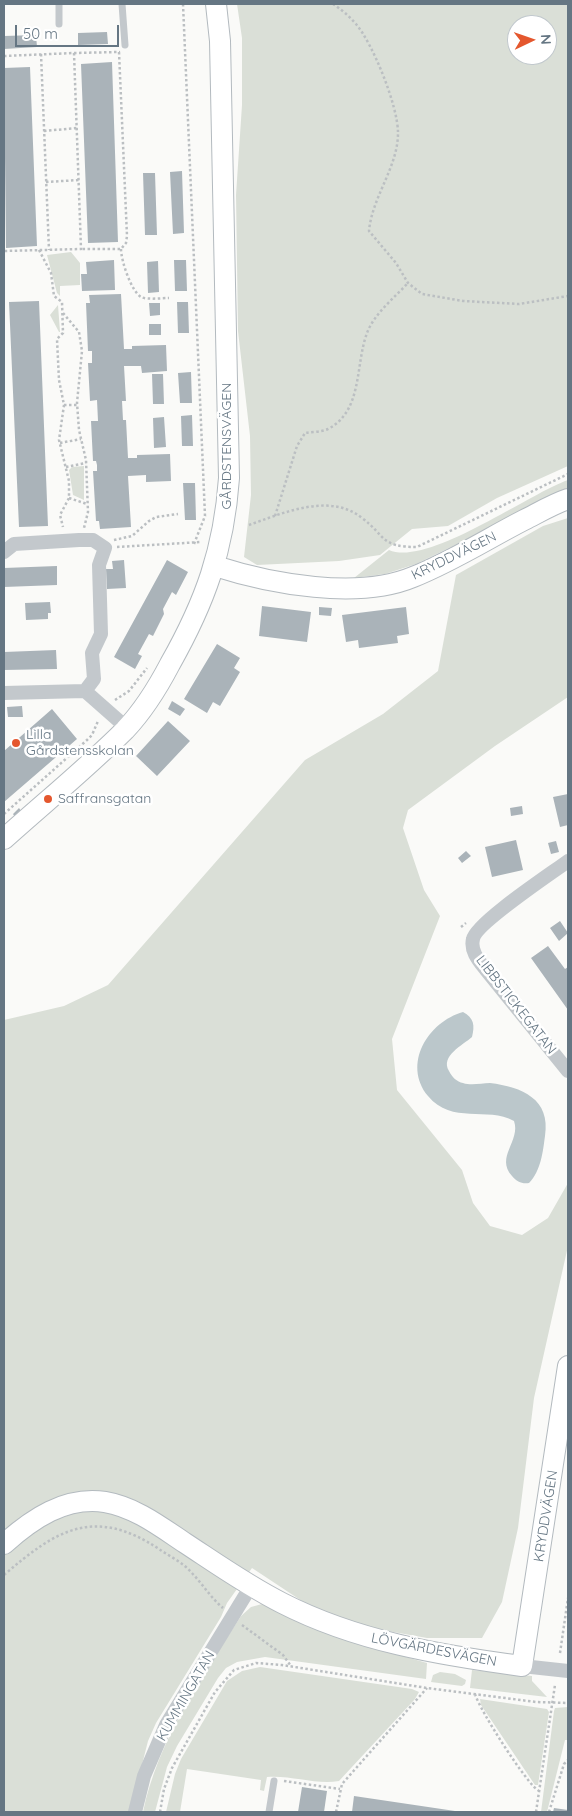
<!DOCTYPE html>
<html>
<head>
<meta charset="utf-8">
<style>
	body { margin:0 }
	#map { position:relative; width:572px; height:1816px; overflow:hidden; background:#fafaf8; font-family:Quicksand,sans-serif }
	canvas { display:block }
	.frame { position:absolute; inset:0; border:5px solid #657683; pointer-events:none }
	.north { position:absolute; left:507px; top:15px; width:50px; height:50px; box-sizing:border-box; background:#fff; border:1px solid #c1c8cd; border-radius:50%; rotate:87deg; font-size:14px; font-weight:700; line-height:20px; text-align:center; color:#657683 }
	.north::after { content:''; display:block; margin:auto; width:18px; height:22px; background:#e4572e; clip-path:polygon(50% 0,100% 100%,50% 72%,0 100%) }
	.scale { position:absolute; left:15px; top:25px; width:104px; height:22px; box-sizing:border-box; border:2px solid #657683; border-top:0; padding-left:6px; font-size:15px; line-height:18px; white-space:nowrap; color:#657683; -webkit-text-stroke:4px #fff; paint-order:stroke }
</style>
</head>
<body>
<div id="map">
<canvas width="572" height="1816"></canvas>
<div class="frame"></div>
<div class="north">N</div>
<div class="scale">50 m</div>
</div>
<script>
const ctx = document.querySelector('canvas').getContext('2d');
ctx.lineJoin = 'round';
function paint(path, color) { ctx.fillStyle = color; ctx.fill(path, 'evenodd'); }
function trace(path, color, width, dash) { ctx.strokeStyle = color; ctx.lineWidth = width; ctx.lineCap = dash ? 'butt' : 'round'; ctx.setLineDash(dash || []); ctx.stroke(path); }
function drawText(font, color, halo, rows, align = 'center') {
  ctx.font = font + ' Quicksand,sans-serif'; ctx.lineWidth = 5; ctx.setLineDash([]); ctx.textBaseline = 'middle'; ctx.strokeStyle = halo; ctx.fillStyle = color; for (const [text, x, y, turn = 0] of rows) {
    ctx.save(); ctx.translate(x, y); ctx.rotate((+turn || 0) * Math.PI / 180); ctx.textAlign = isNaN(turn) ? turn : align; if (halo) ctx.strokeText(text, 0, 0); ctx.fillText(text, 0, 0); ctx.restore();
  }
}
paint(new Path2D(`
	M237 4H568V466L497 498 448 526 412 529 380 555 339 561 257 565 244 557 251 495 250 436 238 331 236 195 242 105V38ZM517 25H547V55H517Z
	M71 252 80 263V285L60 286V296L57 293 47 255Z
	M58 305 60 332H59L50 315Z
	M84 466V500L73 495 69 470 72 467Z
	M568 480V490L416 564 385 574 354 578 389 550C428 567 528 494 568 480Z
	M568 518V697L495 746 408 810 403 828 424 890 440 916 392 1039 397 1090 462 1170 473 1203 490 1226 522 1235 548 1218 568 1183V1246L534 1398 518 1528 502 1602 482 1638H427L371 1628 314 1609 252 1568 227 1603 221 1617 156 1723 148 1741 130 1812H4V1020L64 1006 108 985 305 760 383 714 438 671 456 575 543 526Z
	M262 1604 364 1645 427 1663 426 1679 265 1657 237 1662 226 1668 218 1678 177 1746 167 1767 155 1812H143C158 1740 202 1677 241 1616L251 1607Z
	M260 1667 412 1689 419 1692 415 1699 339 1781C316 1785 291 1775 267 1777L264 1791 260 1790 261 1780 187 1769 180 1812H166L175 1774 181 1759 227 1681 242 1671Z
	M472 1670 532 1676V1681L547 1697 470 1688Z
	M440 1672 455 1674 466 1680 465 1684 462 1686 431 1682 433 1675Z
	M480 1699 547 1709 549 1712 538 1785H535L481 1705Z
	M568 1707V1740H565L547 1812H541L554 1711 555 1708Z`), '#dadfd7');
paint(new Path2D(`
	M463 1012C474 1018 475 1025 472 1037 463 1045 440 1056 449 1071 452 1077 457 1082 463 1083 472 1086 481 1083 490 1083 522 1087 551 1099 545 1136 543 1151 541 1171 529 1183 522 1184 517 1182 512 1176 495 1157 521 1141 514 1121 487 1106 452 1125 428 1096 402 1064 428 1022 463 1012Z`), '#bbc7cb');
paint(new Path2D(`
	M107 32 108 44 78 45V33Z
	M36 35 37 47 4 49V36Z
	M112 62 118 242 88 243 81 64Z
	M30 67 37 246 6 248 4 68Z
	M182 171 184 233 173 234 170 172Z
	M143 173H155L157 235H145Z
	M114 260 115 290 82 291 81 274H87L86 262Z
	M174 260H186L187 291H175Z
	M158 261 159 292 148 293 147 262Z
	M121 294 124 349H132V346L166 345 167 371 142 373 141 366H124L126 401H122L123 420H126L128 458H137V455L170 454 171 481 146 482V475L128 476 131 527 100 529 99 521H96L93 471H97V465L96 461H93L91 421H98L97 400 90 401 88 363H92V351H88L86 303H90L89 295Z
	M39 301 48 526 19 527 9 302Z
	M177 302H188L189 333H178Z
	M149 303H160V315L150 316Z
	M149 324H161V335H149Z
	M191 372 192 403H180L178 373Z
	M152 374H163L164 404H153Z
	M192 415 193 446H182L181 416Z
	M164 417 166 447 154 448 153 418Z
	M183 483H195L196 520H185Z
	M124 560 126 588 107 589 106 569H113L112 561Z
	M167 560 188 572 176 595 172 592 163 609 164 614 153 636 149 634 138 654 142 656 135 669 114 657Z
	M57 566V585L4 587V568Z
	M50 602 51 613H48V619L26 620 25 603Z
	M262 606 311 612 307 642 259 636Z
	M319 607 332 608 331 616 319 615Z
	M406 607 409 634 397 636 398 643 359 648 358 640 346 642 342 615Z
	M217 644 240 658 234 668 240 672 220 706 213 702 207 713 184 699Z
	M56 650 57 669 4 670V652Z
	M172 701 185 709 180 716 168 709Z
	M22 706 23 717H8L7 707Z
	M52 709 77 739 4 802V751Z
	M168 721 190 741 157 776 136 756Z
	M568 794V825L560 827 553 797Z
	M522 806 523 814 511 816 510 808Z
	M19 808 21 811 15 817 13 814Z
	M516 840 523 870 492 877 485 847Z
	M556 841 559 852 551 854 548 843Z
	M466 851 471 856 462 863 458 858Z
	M560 921 568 933 559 941 550 928Z
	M548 946 565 969 568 967V1010L531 958Z
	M302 1787 327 1791 324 1812H298Z
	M354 1796 455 1811V1812H352Z
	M554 1808 568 1810V1812H553Z`), '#aab3b9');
const secondary = new Path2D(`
	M215 566C271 584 358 600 413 577 451 562 487 539 524 520 538 513 553 504 568 499
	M4 839C44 803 87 768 125 730 143 711 158 687 170 664 205 602 224 550 229 478L220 41 216 4
	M4 1544C32 1519 65 1496 105 1502 135 1507 161 1527 185 1543 217 1564 248 1586 282 1603 356 1641 439 1655 522 1666L568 1366`);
trace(secondary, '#b3babf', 22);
trace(new Path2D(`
	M183 4 205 516 194 544
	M333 4C341 9 349 16 356 24 373 44 398 106 398 133 398 167 372 197 369 231L396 263 408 283 422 294 463 301 519 304 568 296
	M74 53 119 52 127 236 126 243 121 249H81
	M41 54 49 250
	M4 56 74 53 81 249 4 251
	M44 131 77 128
	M46 182 79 180
	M121 249C121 260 131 291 141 297 148 300 161 298 169 298
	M39 250 51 273 54 296 62 302 63 333 57 339 59 380 64 405 59 440 69 481V498L60 515 63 527
	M63 313 79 332 82 351 77 403 79 430 86 460 88 512 84 528
	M64 405H77
	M60 443 81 439
	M66 467 86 463
	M69 498 87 504
	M275 516 297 446 305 433C312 432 321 432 328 429 363 411 355 365 367 333 374 314 394 298 408 283
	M249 525C283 513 330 492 362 518 386 536 380 547 417 547L568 474
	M114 540 132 536 149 521 156 517 178 514
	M117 547 201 542
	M115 700 129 691 147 668
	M4 814 87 740 92 735 98 721
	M461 927 466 923
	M4 1575C56 1530 94 1506 159 1549 169 1556 182 1562 190 1571 202 1583 210 1597 223 1608
	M242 1625 283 1655 291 1666
	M560 1653 568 1598
	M475 1694C479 1709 528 1786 539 1791
	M284 1781 340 1789
	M160 1812 164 1789 172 1768 215 1692 234 1670 256 1663 282 1665 427 1688 536 1702 568 1703
	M336 1812 342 1784 427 1688
	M536 1812 555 1685
	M549 1812 564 1764 568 1760`), '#bbbfc2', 2.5, [2.5, 2.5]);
trace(new Path2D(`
	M59 4V24
	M122 4 125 45
	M269 1812 274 1781`), '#c3c8cc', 7);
trace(new Path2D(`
	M4 552 14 544 79 540H93L105 548 99 565 101 634 92 653 94 679 85 691
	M4 693 85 691 127 728
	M568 861C552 873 476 923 473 939 470 951 479 961 486 970L568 1071
	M522 1666 568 1671
	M135 1812 144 1776 166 1725 251 1586`), '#c3c8cc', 14);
trace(secondary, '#fff', 20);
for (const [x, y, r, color] of [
	[16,743,5,"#e4572e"],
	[48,799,5,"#e4572e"]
]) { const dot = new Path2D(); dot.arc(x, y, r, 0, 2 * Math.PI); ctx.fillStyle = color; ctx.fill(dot); trace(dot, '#fff', 2); }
drawText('14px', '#657683', '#fff', [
	["GÅRDSTENSVÄGEN",227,446,-90],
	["KRYDDVÄGEN",454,556,-26],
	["LIBBSTICKEGATAN",516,1005,52],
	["KRYDDVÄGEN",546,1516,-81],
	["LÖVGÄRDESVÄGEN",434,1650,11],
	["KUMMINGATAN",186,1696,-60]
]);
drawText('14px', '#657683', '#fff', [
	["Lilla",26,735],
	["Gårdstensskolan",26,751],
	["Saffransgatan",58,799]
], 'left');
</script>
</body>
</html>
